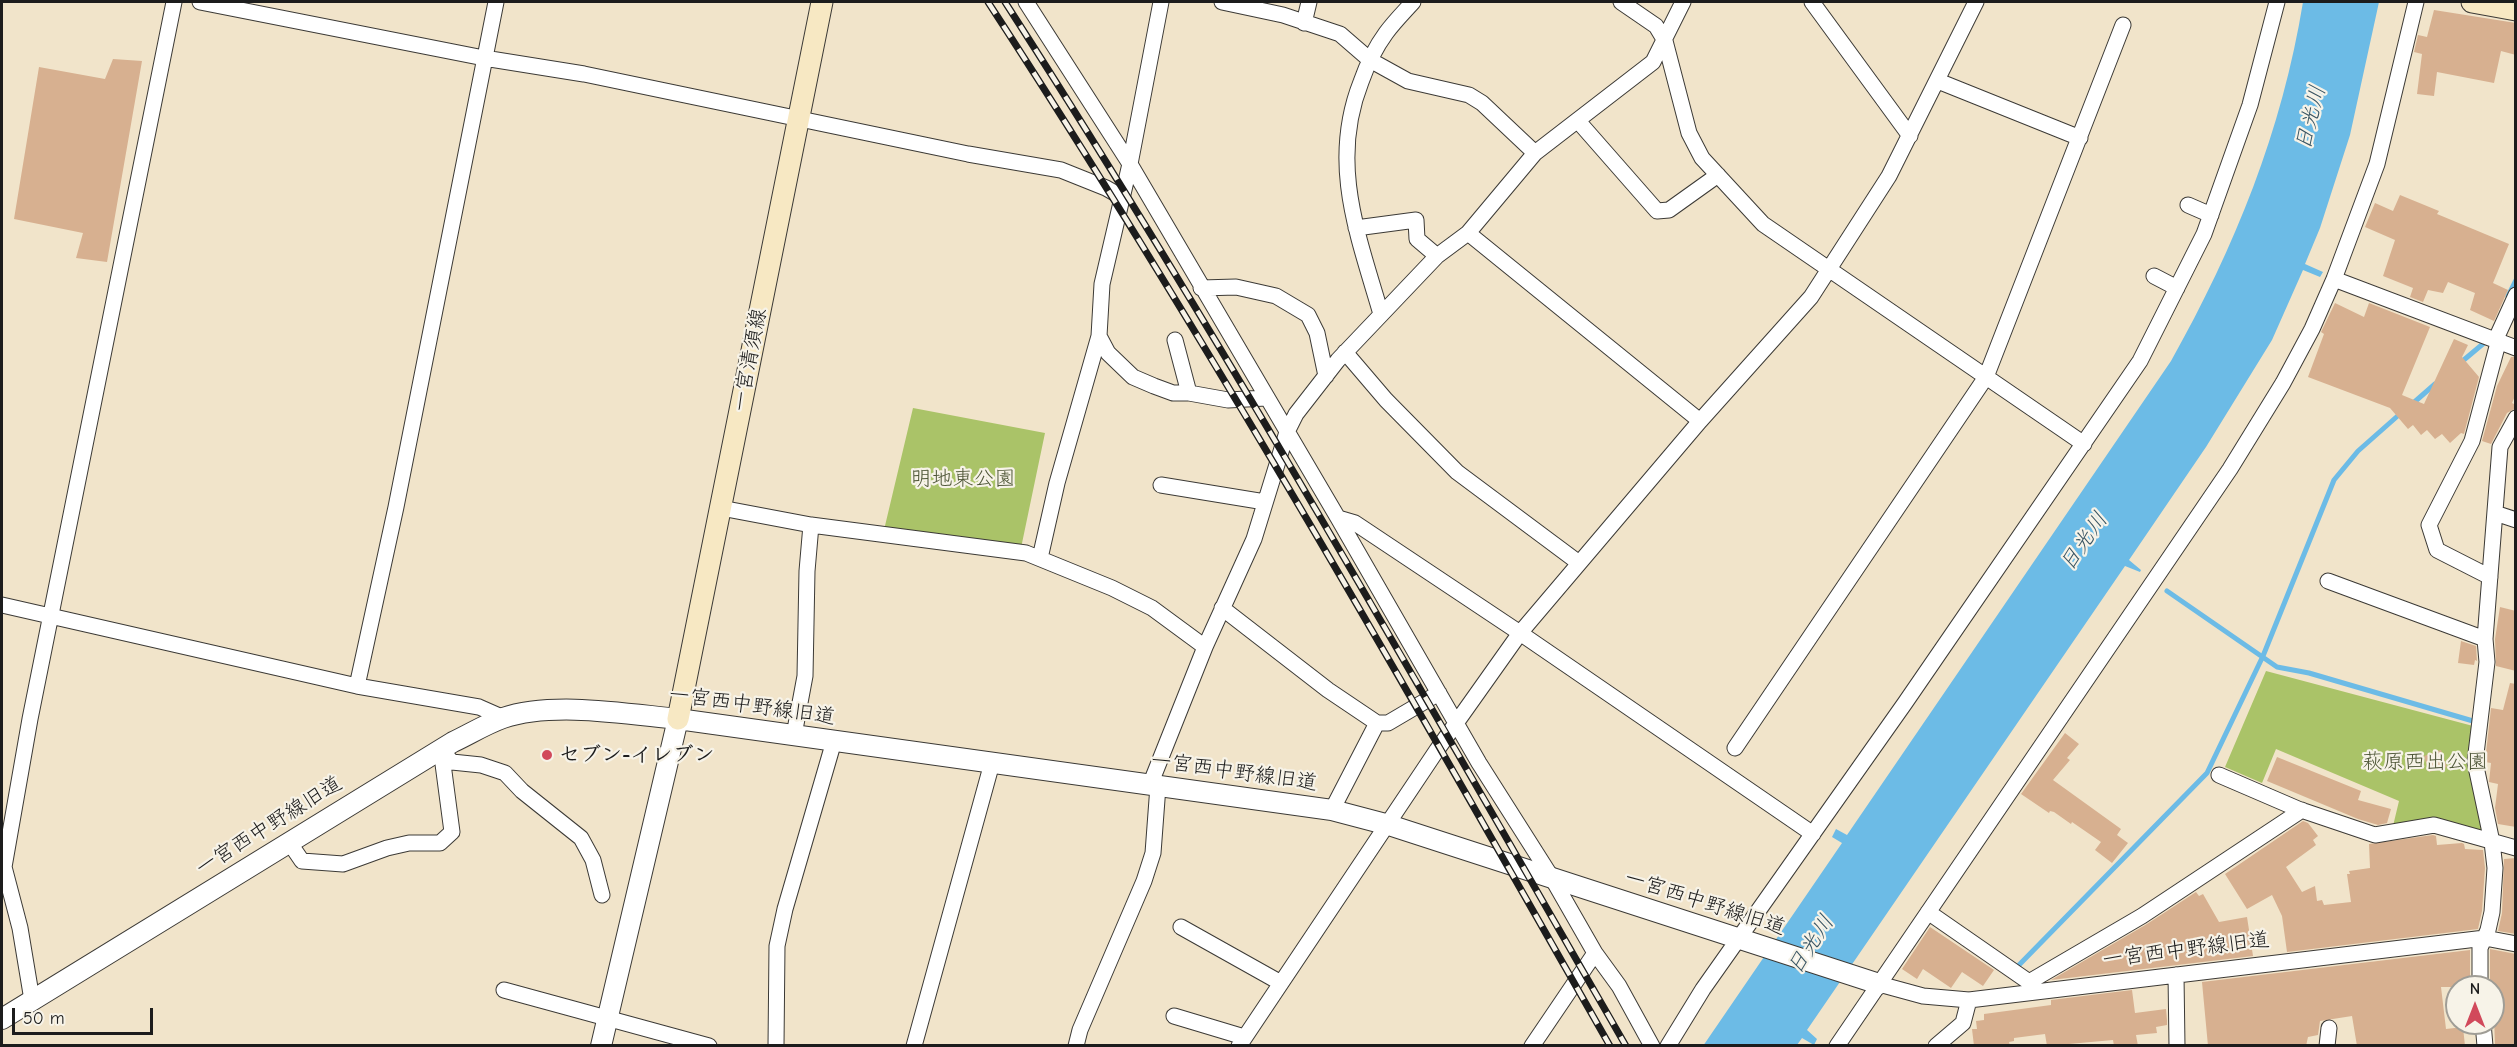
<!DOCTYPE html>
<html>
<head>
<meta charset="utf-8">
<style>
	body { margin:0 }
	#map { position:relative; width:2517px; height:1047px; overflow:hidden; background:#f1e4ca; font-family:"Comic Neue",sans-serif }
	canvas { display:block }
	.frame { position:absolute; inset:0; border:3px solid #1c1c1c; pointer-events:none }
	.north { position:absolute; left:2445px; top:975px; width:60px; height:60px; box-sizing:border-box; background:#f7f3e8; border:2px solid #9f9d96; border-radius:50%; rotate:0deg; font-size:16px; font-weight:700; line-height:24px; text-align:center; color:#1c1c1c }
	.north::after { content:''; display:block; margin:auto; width:21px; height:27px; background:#d1495b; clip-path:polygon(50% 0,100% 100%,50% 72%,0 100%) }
	.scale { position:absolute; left:12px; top:1008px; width:141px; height:27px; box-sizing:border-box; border:3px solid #1c1c1c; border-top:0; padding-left:8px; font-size:18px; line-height:21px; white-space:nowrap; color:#1c1c1c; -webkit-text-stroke:4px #f7f3e8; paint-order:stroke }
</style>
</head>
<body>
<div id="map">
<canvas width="2517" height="1047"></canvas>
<div class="frame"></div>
<div class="north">N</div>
<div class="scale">50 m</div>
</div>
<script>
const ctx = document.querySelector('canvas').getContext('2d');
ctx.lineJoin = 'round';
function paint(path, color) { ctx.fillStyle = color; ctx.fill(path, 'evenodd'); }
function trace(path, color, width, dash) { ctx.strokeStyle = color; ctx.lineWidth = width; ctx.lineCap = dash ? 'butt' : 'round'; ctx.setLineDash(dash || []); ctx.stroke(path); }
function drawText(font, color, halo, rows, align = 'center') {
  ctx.font = font + ' "Comic Neue","Klee One",sans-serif'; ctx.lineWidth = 4.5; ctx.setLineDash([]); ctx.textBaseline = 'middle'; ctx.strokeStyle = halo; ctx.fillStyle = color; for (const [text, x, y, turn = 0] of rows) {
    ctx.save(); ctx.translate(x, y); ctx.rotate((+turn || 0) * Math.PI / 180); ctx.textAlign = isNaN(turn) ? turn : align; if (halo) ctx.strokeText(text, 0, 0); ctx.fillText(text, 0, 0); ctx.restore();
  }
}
paint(new Path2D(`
	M913 408 1045 433 1021 548 884 530Z
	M2266 671 2473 726 2485 834 2393 826 2399 801 2276 749 2262 783 2225 767Z`), '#aac368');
paint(new Path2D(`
	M2303 2H2379L2350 135 2320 228 2305 264 2323 272 2320 277 2303 270 2272 340 2206 447 2129 560 2141 570 2140 572 2125 566 1807 1030 1817 1039 1814 1045 1802 1038 1797 1045 1703 1046 1842 843 1832 837 1836 829 1847 835 2171 361C2235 247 2282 131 2303 2Z`), '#6cbbe6');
trace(new Path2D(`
	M2508 296 2516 280
	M2459 364 2484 343
	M2411 405 2435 384
	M2167 591 2277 667 2309 673 2473 721
	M2018 966 2207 773 2263 656 2334 480 2358 451 2401 413`), '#6cbbe6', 5);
paint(new Path2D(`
	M2434 10 2516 23V55L2501 51 2494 83 2437 72 2434 96 2417 94 2422 54 2414 52 2418 35 2427 37Z
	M113 59 142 61 107 262 76 258 83 233 14 219 39 67 105 79Z
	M2400 195 2439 211 2437 214 2509 244 2493 283 2508 290 2494 321 2470 310 2475 293 2448 282 2443 293 2428 290 2423 302 2410 297 2413 288 2383 276 2395 240 2365 227 2375 203 2393 211Z
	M2335 303 2364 317 2369 303 2430 327 2402 395 2424 404 2454 339 2468 345 2462 357 2479 377 2464 434 2461 433 2450 443 2442 434 2435 439 2427 430 2421 435 2413 425 2408 429 2390 408 2308 377 2324 334 2321 332Z
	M2511 357H2516V394L2512 403 2516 405V408L2507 413 2491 444 2482 441 2497 386Z
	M2500 607 2516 611V671L2496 666 2495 639Z
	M2461 641 2476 646 2477 661 2475 660 2474 665 2458 663Z
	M2510 683 2516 684V827L2498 824 2495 808 2498 784 2489 782 2491 763 2485 762 2491 708 2503 710Z
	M2065 733 2079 744 2067 758 2070 760 2053 780 2121 829 2117 835 2128 843 2112 863 2095 850 2101 842 2072 822 2071 824 2054 812 2050 811 2049 813 2021 794Z
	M2441 750 2447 767 2429 772 2424 756Z
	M2277 757 2361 791 2358 800 2391 809 2387 823 2378 825 2358 819 2267 781Z
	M2303 821 2308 823 2318 836 2313 840 2316 845 2286 867 2302 892 2315 886 2317 901 2322 900 2324 905 2351 902 2347 874H2350L2349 871 2370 868 2369 844 2433 835 2436 836 2437 845 2462 843 2464 844 2465 849 2483 850 2485 868 2482 911 2478 929 2287 952 2282 916 2272 895 2247 909 2225 874Z
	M2516 858V934L2498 931 2502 913 2504 859Z
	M2196 892 2199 896 2203 894 2219 922 2247 917 2253 956 2051 980 2147 924Z
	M1930 927 1994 970 1983 986 1962 972 1951 988 1923 969 1917 979 1902 969Z
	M2490 949 2516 954V1046H2495L2493 987H2490Z
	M2470 950V987H2441L2446 1029 2463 1027 2465 1046H2357L2352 1016 2320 1021 2318 1035 2308 1037 2306 1046H2208L2202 982Z
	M2132 990 2135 1013 2166 1009 2167 1020V1025L2156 1027 2157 1033 2136 1035 2138 1046H2114L2113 1040 2047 1046 2045 1034 2014 1038V1041L2009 1042 2010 1046H1974L1972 1029H1977L1976 1021 1984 1020V1014L2051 1005V1000Z`), '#d7b090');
const minor = new Path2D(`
	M200 2 484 58 584 74 968 154 1061 170 1106 188 1120 196
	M1026 2 1130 164 1338 518 1479 763 1552 878 1595 953 1619 986 1652 1046
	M1161 2 1130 164 1102 284 1099 336 1108 353 1133 377 1154 386 1173 393H1189L1228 400 1266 398
	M1222 2 1283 15 1340 34 1370 60 1408 81 1469 95 1482 103 1535 153
	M1621 2 1656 26 1665 41 1689 133 1702 158 1763 224 2084 444
	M1812 2 1910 136
	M1304 23 1309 2
	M1938 81 2080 138
	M1578 121 1657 211 1669 210 1718 175
	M2188 205 2211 215
	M1356 228 1416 220 1417 239 1437 256
	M1468 233 1700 421
	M2154 276 2177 288
	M2334 279 2516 348
	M1201 288 1236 287 1276 296 1308 315 1317 333 1326 376
	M1381 314C1358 235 1329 163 1361 82 1367 65 1375 48 1386 33 1394 22 1404 12 1413 2
	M1175 340 1189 393
	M2495 341 2516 295
	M1345 352 1386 400 1457 472 1579 563
	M1161 485 1265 502
	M721 508 811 525 1026 553 1112 588 1152 608 1205 647
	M2495 513 2516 520
	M1338 518 1355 523 1520 633 1813 834
	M1040 558 1057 483 1099 336
	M2490 577 2437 550 2429 525 2472 441 2498 343
	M2328 581 2485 639
	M2 605 357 686 479 707 504 718
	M1222 608 1328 690 1377 723
	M357 686 396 507 496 2
	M794 735 805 676 807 571 811 525
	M1735 748 1986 377 2123 25
	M2219 775 2298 809 2375 835 2434 825 2516 848
	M1150 785 1205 647 1254 539 1287 432 1296 414 1338 360 1437 256 1468 233 1535 153 1653 62 1683 2
	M1332 810 1377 723H1388L1439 693
	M289 842 302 861 343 864 387 848 409 843H440L452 832 441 749 452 762 481 765 505 773 522 791 581 838 593 860 602 895
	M1928 912 2029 982 2031 990
	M1181 927 1281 983
	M2176 975 2177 1046
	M2029 982 2142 916 2302 810
	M1879 984 1923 996 1969 1000 2485 938 2516 944
	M2480 987V948L2488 930 2492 912 2495 868 2492 842 2475 762 2487 662 2485 639 2500 447 2516 418
	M504 990 709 1046
	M32 1000 20 928 4 867 30 719 174 2
	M1174 1016 1244 1037
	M2483 1023 2485 1046
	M776 1046 777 946 785 909 834 741
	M914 1046 992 763
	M1076 1046 1080 1030 1144 881 1153 853 1158 786
	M1239 1046 1437 750 1520 633 1700 421 1811 297 1889 176 1976 2
	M1532 1046 1595 953
	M1668 1046 1703 989 1905 703 2140 361 2204 234 2250 105 2277 2
	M1837 1046 2230 469 2283 383 2312 329 2334 279 2377 164 2416 2
	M1936 1046 1963 1023 1969 1000
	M2327 1046 2329 1028`);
const tertiary = new Path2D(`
	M2 1019 453 742C470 734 486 724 503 718 553 701 627 714 678 719L1332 810 1389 825 1879 984
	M601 1046 678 719`);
const secondary = new Path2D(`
	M2472 2 2516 10
	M678 719 822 2`);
trace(minor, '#3c3a36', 17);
trace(tertiary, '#3c3a36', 22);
trace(secondary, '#3c3a36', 23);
trace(minor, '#fff', 15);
trace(tertiary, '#fff', 20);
trace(secondary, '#f7e8c3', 21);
const rail = new Path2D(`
	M988 2C1209 341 1410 694 1610 1046
	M1005 2C1224 342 1424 695 1626 1046`);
trace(rail, '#1c1c1c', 7);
trace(rail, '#f7f3e8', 4.5, [14]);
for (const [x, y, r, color] of [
	[547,755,6,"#d1495b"]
]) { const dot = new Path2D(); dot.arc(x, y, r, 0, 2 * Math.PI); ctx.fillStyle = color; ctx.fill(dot); trace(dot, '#f7f3e8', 2); }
drawText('21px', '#1c1c1c', '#f7f3e8', [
	["一宮清須線",750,360,-79],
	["一宮西中野線旧道",752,706,8],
	["一宮西中野線旧道",1234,772,8],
	["一宮西中野線旧道",269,826,-32],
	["一宮西中野線旧道",1705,903,18],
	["一宮西中野線旧道",2186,950,-7]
]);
drawText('21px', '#4e5637', '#f7f3e8', [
	["明地東公園",963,479],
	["萩原西出公園",2425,762]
]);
drawText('bold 21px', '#1c1c1c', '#f7f3e8', [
	["セブン-イレブン",559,755]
], 'left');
drawText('italic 22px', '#385463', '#f7f3e8', [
	["日光川",2311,118,-76],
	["日光川",2084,542,-55],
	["日光川",1811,945,-57]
]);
</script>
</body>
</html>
